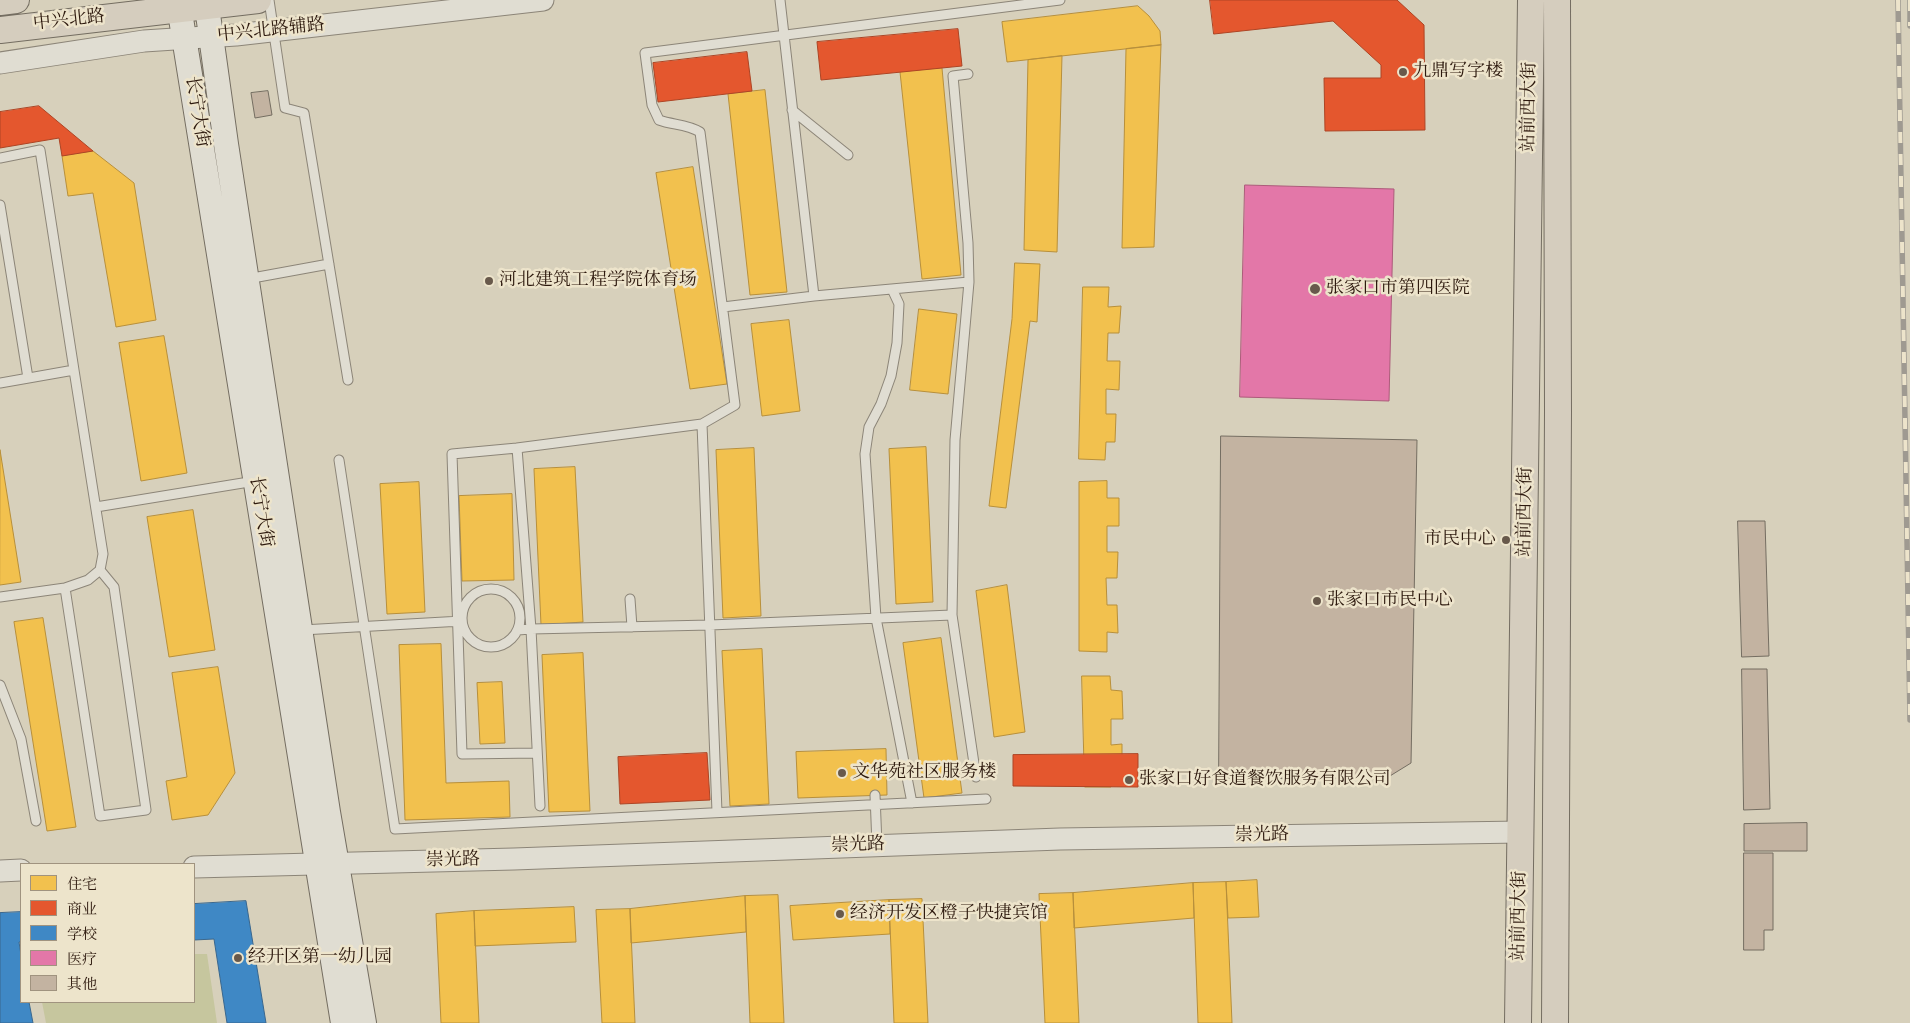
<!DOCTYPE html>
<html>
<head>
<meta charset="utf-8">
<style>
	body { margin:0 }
	#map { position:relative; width:1910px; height:1023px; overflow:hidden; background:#d7d0bb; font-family:"IM FELL DW Pica","Noto Serif SC",serif }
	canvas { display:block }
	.legend { position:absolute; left:20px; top:863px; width:175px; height:140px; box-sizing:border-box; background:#ede4cb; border:1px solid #a0937f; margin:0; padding:6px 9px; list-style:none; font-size:15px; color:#2d190e }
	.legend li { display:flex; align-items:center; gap:10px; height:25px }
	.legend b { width:25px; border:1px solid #a0937f }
</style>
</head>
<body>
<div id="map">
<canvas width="1910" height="1023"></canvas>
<ul class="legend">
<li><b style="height:14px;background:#f2c14e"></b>住宅</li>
<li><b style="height:14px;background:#e4572e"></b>商业</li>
<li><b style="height:14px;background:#3f88c5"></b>学校</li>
<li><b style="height:14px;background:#e377a8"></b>医疗</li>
<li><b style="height:14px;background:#c3b3a1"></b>其他</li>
</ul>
</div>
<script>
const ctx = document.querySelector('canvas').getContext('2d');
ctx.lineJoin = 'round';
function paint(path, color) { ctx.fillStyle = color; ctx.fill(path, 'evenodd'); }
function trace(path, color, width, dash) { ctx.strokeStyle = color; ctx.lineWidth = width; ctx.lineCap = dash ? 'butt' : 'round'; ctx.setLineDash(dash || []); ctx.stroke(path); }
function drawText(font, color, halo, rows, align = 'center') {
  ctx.font = font + ' "IM FELL DW Pica","Noto Serif SC",serif'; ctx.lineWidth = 5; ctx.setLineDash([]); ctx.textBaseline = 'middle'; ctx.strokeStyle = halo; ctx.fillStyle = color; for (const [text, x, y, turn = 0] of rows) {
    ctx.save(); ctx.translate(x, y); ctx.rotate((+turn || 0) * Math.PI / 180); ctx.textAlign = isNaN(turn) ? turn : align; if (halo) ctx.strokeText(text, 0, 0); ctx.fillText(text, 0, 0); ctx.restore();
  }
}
paint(new Path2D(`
	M194 954H207L217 1023H46L42 1002H194Z`), '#c6c69e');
const homes = new Path2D(`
	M1138 6 1149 16 1160 31 1161 45 1007 62 1002 22Z
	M1161 45 1154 247 1122 248 1126 49Z
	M1062 56 1057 252 1024 250 1028 60Z
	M942 68 961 275 922 279 900 72Z
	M765 90 787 292 750 295 728 94Z
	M93 151 134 183 156 320 116 327 93 193 68 196 62 156Z
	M693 167 727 384 690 389 656 173Z
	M1015 263 1040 264 1037 322 1030 321 1006 508 989 506 1012 319Z
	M1083 287H1109L1108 307 1121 306 1119 333H1108L1107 361H1120L1119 390 1106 389V414H1116L1115 442H1106L1105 460 1079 459Z
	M919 309 957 314 948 394 910 390Z
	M789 320 800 411 762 416 751 324Z
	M164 336 187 473 141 481 119 343Z
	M926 447 933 602 896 604 889 449Z
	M754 448 761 616 723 618 716 450Z
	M0 450 21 582 0 585Z
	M575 467 583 622 541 625 534 469Z
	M1107 481V498H1119V526H1107V552H1118L1117 578H1106L1107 605H1117L1118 633 1107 632V652L1079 651V482Z
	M419 482 425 612 387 614 380 484Z
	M512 494 514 580 462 581 459 496Z
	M193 510 215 650 169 657 147 517Z
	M1007 585 1025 732 994 737 976 591Z
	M43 618 76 827 47 831 14 622Z
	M941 638 962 793 924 798 903 643Z
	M441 644 446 783 509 781 510 817 405 820 399 645Z
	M762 649 769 804 730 806 722 651Z
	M583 653 590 811 549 812 542 655Z
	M218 667 235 773 208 815 172 820 166 781 187 777 172 673Z
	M1082 676H1110L1111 690 1122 691 1123 719H1111V745L1122 744V771H1111V787H1085Z
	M502 682 505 743 480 744 477 683Z
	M886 749 887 795 798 798 796 752Z
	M1257 880 1259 917 1228 918 1226 882Z
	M1226 882 1232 1023H1198L1193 883Z
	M1193 883 1194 918 1074 928 1073 893Z
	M1073 893 1079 1023H1045L1039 894Z
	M778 895 784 1023H750L745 896Z
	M745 896 746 932 631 943 630 909Z
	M922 899 928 1023H894L889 900Z
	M889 900 890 934 793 940 790 906Z
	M574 907 576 942 475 946 474 911Z
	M630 909 635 1023H602L596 910Z
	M474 911 479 1023H441L436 914Z`);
paint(homes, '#f2c14e');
trace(homes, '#b78f3b', 1);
const shops = new Path2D(`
	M1210 0H1397L1424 25 1425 130 1325 131 1324 78H1381V65L1333 21 1214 34Z
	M958 29 962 66 821 80 817 42Z
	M747 52 752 91 658 102 653 63Z
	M39 106 93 151 62 156 59 138 0 148V112Z
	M707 753 710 800 620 804 618 757Z
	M1138 754V787L1013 786V755Z`);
paint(shops, '#e4572e');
trace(shops, '#ad4424', 1);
const schools = new Path2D(`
	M246 901 266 1023H227L214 939 194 940V904Z
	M21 912V942H19L21 955V1002H29L33 1023H0V913Z`);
paint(schools, '#3f88c5');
trace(schools, '#3a678e', 1);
const health = new Path2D(`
	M1245 185 1394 189 1389 401 1240 397Z`);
paint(health, '#e377a8');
trace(health, '#ac5b7a', 1);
const building = new Path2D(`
	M268 91 272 115 255 118 251 93Z
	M1221 436 1417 440 1411 763 1385 779 1219 778Z
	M1738 521H1765L1769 656 1742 657Z
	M1742 669H1767L1770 809 1744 810Z
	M1807 823V851H1744V824Z
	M1744 853H1773V930H1764V950H1744Z`);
paint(building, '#c3b3a1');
trace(building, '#746d61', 1);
const service = new Path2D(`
	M269 0 285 108 304 113 348 380
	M780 0 814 296 969 282 968 243 953 76 968 74
	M792 110 848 155
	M0 158 40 150 74 370
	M0 205 28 378
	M247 279 329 264
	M969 282 955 440 952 615 976 777
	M892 289 899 304 897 343 891 376 881 404 869 427 865 454 876 618 912 803
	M723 307 814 296
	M0 383 74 370 103 554 100 570 88 580 65 588 0 597
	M702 424 517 448 531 629 710 625 952 615
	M517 448 452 454 462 754 537 753
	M339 460 395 829 986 799
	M96 507 255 481
	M65 588 100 816 146 810 114 587 100 570
	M462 618a29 29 0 1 1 58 0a29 29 0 1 1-58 0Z
	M630 599 632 627
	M302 630 462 621
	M518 630 531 629 540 806
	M0 685 21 739 36 821
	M875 795 877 845
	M717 812 702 424 735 405 700 132C687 124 672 125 659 120L652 105 645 53 1060 0`);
const tertiary = new Path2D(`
	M0 63 144 41 236 35 543 0
	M194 867 514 859 1060 839 1521 832
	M0 871 21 870`);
const secondary = new Path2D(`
	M178 0 343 1023
	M206 0 226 144 328 812 364 1023`);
const primary = new Path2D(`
	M0 2 16 0
	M0 30 258 0
	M1518 1023 1531 0
	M1555 1023 1558 411 1557 0`);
trace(service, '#8c8578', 11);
trace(tertiary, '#8c8578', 23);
trace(secondary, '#746d61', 26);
trace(primary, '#746d61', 28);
trace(service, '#e0ddd2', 9);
trace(tertiary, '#e0ddd2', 21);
trace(secondary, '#e0ddd2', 24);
trace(primary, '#d5cdbe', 26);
const rail = new Path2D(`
	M1898 0 1910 720
	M1910 0V26`);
trace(rail, '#9f9a91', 5.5);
trace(rail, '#ede4cb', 4, [11]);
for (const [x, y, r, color] of [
	[1403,72,5,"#68594b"],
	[489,281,5,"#68594b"],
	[1315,289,6,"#68594b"],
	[1506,540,5,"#68594b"],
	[1317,601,5,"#68594b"],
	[842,773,5,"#68594b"],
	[1129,780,5,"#68594b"],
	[840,914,5,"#68594b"],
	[238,958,5,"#68594b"]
]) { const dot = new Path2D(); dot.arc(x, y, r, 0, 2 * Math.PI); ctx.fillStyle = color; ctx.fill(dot); trace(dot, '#ede4cb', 2); }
drawText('18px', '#2d190e', '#ede4cb', [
	["中兴北路",69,21,-6],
	["中兴北路辅路",271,31,-6],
	["站前西大街",1530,107,-89],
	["长宁大街",196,112,81],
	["长宁大街",260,512,81],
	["站前西大街",1526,512,-89],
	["崇光路",1262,836,-1],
	["崇光路",858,846,-2],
	["崇光路",453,861,-1],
	["站前西大街",1520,916,-89]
]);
drawText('18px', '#2d190e', '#ede4cb', [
	["九鼎写字楼",1413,72],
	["河北建筑工程学院体育场",499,281],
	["张家口市第四医院",1326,289],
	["市民中心",1496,540,"right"],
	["张家口市民中心",1327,601],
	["文华苑社区服务楼",852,773],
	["张家口好食道餐饮服务有限公司",1139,780],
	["经济开发区橙子快捷宾馆",850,914],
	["经开区第一幼儿园",248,958]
], 'left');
</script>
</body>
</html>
